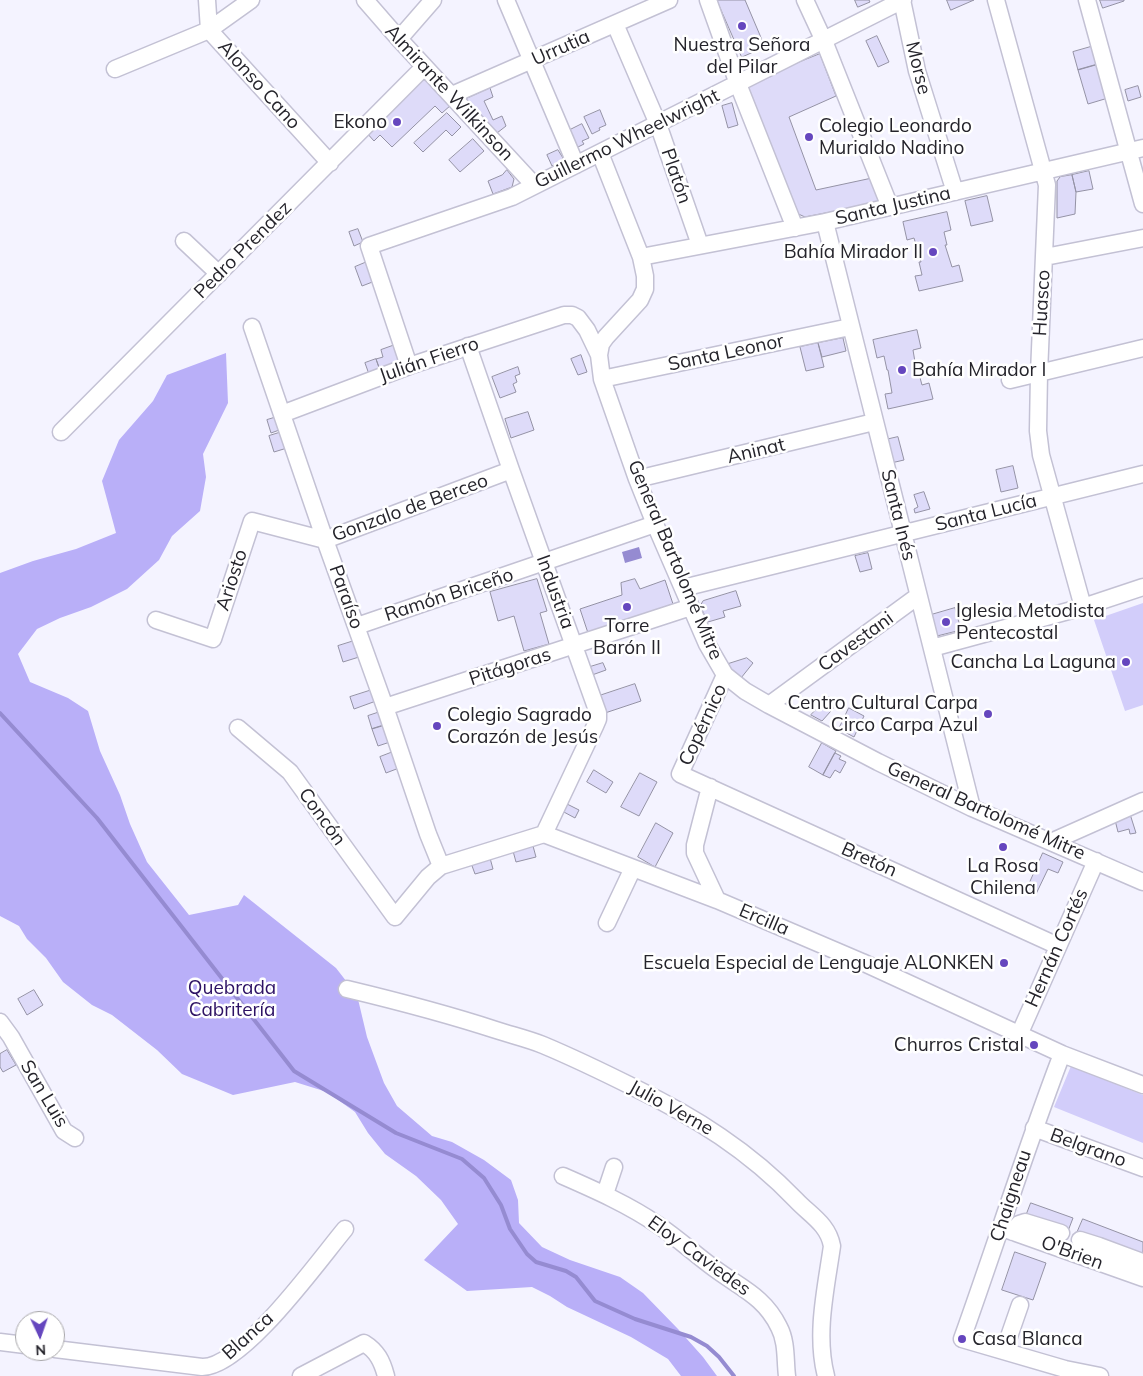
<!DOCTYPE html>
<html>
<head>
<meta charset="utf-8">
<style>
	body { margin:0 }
	#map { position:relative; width:1143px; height:1376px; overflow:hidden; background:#f4f3ff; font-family:Mulish,sans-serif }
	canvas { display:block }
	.north { position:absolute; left:15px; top:1311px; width:50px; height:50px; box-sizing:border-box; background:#fff; border:1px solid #a8a7aa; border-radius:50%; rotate:177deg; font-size:14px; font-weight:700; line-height:20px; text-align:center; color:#25242b }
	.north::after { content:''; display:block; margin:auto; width:18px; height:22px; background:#6546be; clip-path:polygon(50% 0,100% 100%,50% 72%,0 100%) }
</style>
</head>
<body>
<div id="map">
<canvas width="1143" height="1376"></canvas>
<div class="north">N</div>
</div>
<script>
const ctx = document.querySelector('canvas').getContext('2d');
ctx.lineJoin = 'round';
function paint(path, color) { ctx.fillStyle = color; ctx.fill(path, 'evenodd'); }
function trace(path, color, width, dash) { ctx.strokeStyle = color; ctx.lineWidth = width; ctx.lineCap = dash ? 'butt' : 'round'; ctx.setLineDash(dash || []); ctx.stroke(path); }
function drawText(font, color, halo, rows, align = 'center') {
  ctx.font = font + ' Mulish,sans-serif'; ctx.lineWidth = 5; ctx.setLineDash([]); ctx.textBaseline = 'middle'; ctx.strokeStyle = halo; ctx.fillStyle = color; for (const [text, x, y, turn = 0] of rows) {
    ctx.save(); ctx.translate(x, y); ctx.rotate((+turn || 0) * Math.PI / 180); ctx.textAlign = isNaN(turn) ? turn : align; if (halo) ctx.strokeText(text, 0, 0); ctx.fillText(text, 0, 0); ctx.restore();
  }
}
paint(new Path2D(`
	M1143 603V705L1125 711 1094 620Z
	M1071 1066 1143 1095V1143L1054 1107Z`), '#d2cdfa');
paint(new Path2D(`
	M226 353 228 403 203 454 206 477 200 511 172 536 159 560 127 589 91 607 60 618 37 629 18 654 30 682 68 698 88 711 100 751 120 795 130 824 147 862 189 915 238 905 244 895 336 968 357 995 367 1037 384 1083 397 1106 432 1136 452 1142 484 1160 511 1180 518 1200 519 1223 542 1247 570 1260 620 1277 643 1293 678 1329 703 1357 717 1376H681L668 1359 631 1337 567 1307 550 1296 532 1287 467 1291 424 1260 458 1224 441 1200 416 1176 385 1154 368 1133 355 1112 327 1092 295 1082 233 1095 182 1074 157 1050 112 1015 92 1005 63 982 46 958 27 939 19 926 0 916V573L33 561 76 549 116 533 102 481 119 440 153 401 167 375Z`), '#b9aff8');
paint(new Path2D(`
	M639 547 642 558 625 563 622 552Z`), '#958bd1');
trace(new Path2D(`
	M0 713 97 818 294 1071 396 1133 462 1159 484 1178 501 1205 510 1229 527 1254 536 1262 566 1271 576 1277 595 1301 635 1319 691 1337 707 1346 719 1357 734 1376`), '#958bd1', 4);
const building = new Path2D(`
	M717 0H745L765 47 742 57Z
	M855 0H869L870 2 858 7Z
	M947 0H974L951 10Z
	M1100 0H1124V1L1103 8Z
	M877 36 889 62 878 67 866 41Z
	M1094 46 1099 64 1078 70 1073 52Z
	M820 54 836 96 789 117 816 190 872 178 882 202 805 217 794 212 743 85Z
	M1099 64 1108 98 1088 104 1078 70Z
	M426 80 451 105 442 113 435 106 392 147 380 135 374 141 366 132 419 81Z
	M1138 86 1141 97 1128 101 1125 90Z
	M490 88 493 97 484 101 493 120 502 116 506 126 497 133 466 99Z
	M732 103 738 125 728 128 722 106Z
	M600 110 606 125 599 128 600 130 592 134 584 117Z
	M447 113 461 127 452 136 446 130 423 152 414 143Z
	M582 124 589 138 582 141 584 144 576 148 568 131Z
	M473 139 484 151 460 172 449 160Z
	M558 150 563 158 561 161 552 166 547 155Z
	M507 170 514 179 512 187 493 194 488 181 502 175Z
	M1089 171 1093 189 1076 192 1072 175Z
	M1072 175 1076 192 1075 214 1057 218V181L1060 177Z
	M987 196 993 221 971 226 965 201Z
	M947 212 951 230 944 232 947 245H945L952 267 959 265 963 281 919 291 915 276 922 275 919 262H921L914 238 907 240 903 222Z
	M358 229 363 242 354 246 349 232Z
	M367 262 375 281 362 286 355 267Z
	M917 330 921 348 913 350 917 374H919L922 385 929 383 933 399 888 409 885 394 892 393 888 370H887L884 356 877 358 873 340Z
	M843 338 846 351 822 357 818 343Z
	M818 343 824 367 806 371 800 347Z
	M395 345 401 362 381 373 376 359 383 357 381 350Z
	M581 355 587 372 578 375 571 359Z
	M376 359 381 373 370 377 365 363Z
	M518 367 520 374 515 376 517 382 513 384 516 392 500 398 492 377Z
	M528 412 534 430 511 438 505 419Z
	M277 417 282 429 271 433 267 420Z
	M282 432 287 448 274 452 269 436Z
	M898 437 904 460 891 463 885 440Z
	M1013 466 1018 488 1001 492 996 470Z
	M924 492 930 509 915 513 914 509 918 507 914 495Z
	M868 553 872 569 860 572 855 556Z
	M537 579 547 611 540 613 549 644 524 651 514 616 498 621 490 592Z
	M635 579 640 589 665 580 673 604 588 633 580 609 622 595 621 583Z
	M736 591 741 606 723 611 725 617 708 622 700 606 703 601Z
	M955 608 961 630 937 636 931 615Z
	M354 641 359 657 343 662 338 646Z
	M747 658 753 663 741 678 733 673 725 665Z
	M603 663 606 670 592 675 590 667Z
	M635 684 641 701 605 713 599 696Z
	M372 690 376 701 354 709 350 697Z
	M829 697 839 702 822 721 811 715Z
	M849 708 864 716 854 737 839 729Z
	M380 712 385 725 372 729 368 716Z
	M385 725 390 742 378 746 372 729Z
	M822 743 836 751 823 775 809 767Z
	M393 752 399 768 386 773 380 757Z
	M835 753 841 756 839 759 846 762 840 773 835 770 830 778 823 775Z
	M594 770 613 782 606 793 587 782Z
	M640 773 657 782 639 816 621 807Z
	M565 803 579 810 575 818 562 811Z
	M1130 814 1136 833 1130 834 1129 829 1118 832 1115 820Z
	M656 823 673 833 655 867 638 857Z
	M533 846 536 857 516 862 513 851Z
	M1043 853 1063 862 1058 873 1048 869 1036 894 1027 889Z
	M490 858 493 869 475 874 471 863Z
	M34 990 43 1005 27 1015 18 999Z
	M7 1050 16 1065 3 1072 0 1067V1054Z
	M1031 1203 1073 1218 1068 1231 1026 1216Z
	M1083 1219 1143 1242V1259L1077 1233Z
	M1015 1252 1046 1263 1033 1300 1002 1290Z`);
paint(building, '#dedbf9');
trace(building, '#9492a5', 1);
const minor = new Path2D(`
	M207 0 209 30 330 163
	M365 0 399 39 534 185
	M506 0 576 165
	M708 0 738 84 795 228
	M805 0 824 41 890 207
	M902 0 917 71 955 192
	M996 0 1047 185 1039 373 1038 431 1041 455 1083 607
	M1087 0 1143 204
	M615 24 658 124 700 245
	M399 39 433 0
	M115 69 209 30 251 0
	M452 95 669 0
	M825 222 972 808
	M184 241 219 274
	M641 257 825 222 1143 148
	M1045 257 1143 238
	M252 327 325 540 385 707 428 834 441 866
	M468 346 511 470 598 713V719L595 726 544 834
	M599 355 601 344 606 337 640 300 645 289V276L641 257 600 153
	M409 366 369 246 512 197 903 0
	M602 379 850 327
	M1010 380 1143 348
	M282 414 409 366 564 315H572L578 318 587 330 599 355 602 379 637 479 655 524 707 644 725 675 745 691 769 705 878 762 972 808 1143 882
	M61 432 424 67
	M637 479 874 422
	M683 588 1143 474
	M156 620 213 639 252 521 325 540 511 470
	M357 626 655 524
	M932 648 1083 607 1143 587
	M725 675 680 774 1058 946
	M769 705 918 596
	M385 707 691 607
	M238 728 290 772 395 917 428 877 441 866 544 834 717 900 862 962 1062 1054 1143 1085
	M710 787 695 845V853L717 900
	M1051 842 1143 801
	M607 923 633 868
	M347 989C397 1001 447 1014 496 1030 511 1035 528 1039 543 1045 574 1058 605 1073 635 1088 695 1117 749 1151 796 1200 810 1215 828 1224 832 1246 826 1288 815 1334 826 1376
	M0 1022 11 1037 64 1131 75 1138
	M1019 1035 1096 861
	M1062 1054C1026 1148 996 1244 962 1339L1065 1369 1100 1376
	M1034 1128 1143 1168
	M563 1176C595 1190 629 1205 658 1225 679 1239 698 1257 718 1271 743 1289 765 1298 779 1327 787 1342 785 1360 787 1376
	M605 1194 614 1167
	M1002 1228 1143 1278
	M1013 1232 1019 1224 1025 1222 1061 1233
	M1080 1240 1099 1246
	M1095 1261 1099 1246 1142 1262
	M0 1342 25 1345
	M55 1349 202 1367C242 1368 319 1260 345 1229
	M1004 1351 1020 1305
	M301 1376 364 1343C377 1351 382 1361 386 1376`);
trace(minor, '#c3c1d4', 19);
trace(minor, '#fff', 16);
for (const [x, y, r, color] of [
	[742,26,5,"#6546be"],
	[397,122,5,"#6546be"],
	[809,137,5,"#6546be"],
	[933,252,5,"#6546be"],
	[902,370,5,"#6546be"],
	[627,607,5,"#6546be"],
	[946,622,5,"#6546be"],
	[1126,662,5,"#6546be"],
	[988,714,5,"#6546be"],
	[437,726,5,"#6546be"],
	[1003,847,5,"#6546be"],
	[1004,963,5,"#6546be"],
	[1034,1045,5,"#6546be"],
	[962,1339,5,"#6546be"]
]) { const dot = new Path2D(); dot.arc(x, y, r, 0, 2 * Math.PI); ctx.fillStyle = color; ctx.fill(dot); trace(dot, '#fff', 2); }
drawText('19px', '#25242b', '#fff', [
	["Nuestra Señora",742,45,"center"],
	["del Pilar",742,67,"center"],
	["Ekono",387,122],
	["Colegio Leonardo",819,126,"left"],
	["Murialdo Nadino",819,148,"left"],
	["Bahía Mirador II",923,252],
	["Bahía Mirador I",912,370,"left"],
	["Iglesia Metodista",956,611,"left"],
	["Pentecostal",956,633,"left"],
	["Torre",627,626,"center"],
	["Barón II",627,648,"center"],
	["Cancha La Laguna",1116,662],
	["Centro Cultural Carpa",978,703],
	["Circo Carpa Azul",978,725],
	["Colegio Sagrado",447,715,"left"],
	["Corazón de Jesús",447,737,"left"],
	["La Rosa",1003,866,"center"],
	["Chilena",1003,888,"center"],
	["Escuela Especial de Lenguaje ALONKEN",994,963],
	["Churros Cristal",1024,1045],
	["Casa Blanca",972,1339,"left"]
], 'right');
drawText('19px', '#25242b', '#fff', [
	["Urrutia",561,48,-24],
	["Morse",918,68,76],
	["Alonso Cano",259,85,48],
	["Almirante Wilkinson",449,93,47],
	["Guillermo Wheelwright",627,139,-26],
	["Platón",676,176,71],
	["Santa Justina",893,206,-13],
	["Pedro Prendez",243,250,-45],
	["Huasco",1042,303,-87],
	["Santa Leonor",726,353,-12],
	["Julián Fierro",429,360,-19],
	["Aninat",756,451,-13],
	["Gonzalo de Berceo",410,508,-20],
	["Santa Lucía",986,513,-14],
	["Santa Inés",898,515,76],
	["General Bartolomé Mitre",675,560,67],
	["Ariosto",232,580,-72],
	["Industria",555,592,70],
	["Ramón Briceño",449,595,-18],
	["Paraíso",346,597,70],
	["Cavestani",856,642,-36],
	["Pitágoras",510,667,-18],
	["Copérnico",703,725,-65],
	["General Bartolomé Mitre",986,811,24],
	["Concón",322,817,54],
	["Bretón",869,860,24],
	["Ercilla",764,920,23],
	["Hernán Cortés",1057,948,-66],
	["San Luis",44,1094,59],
	["Julio Verne",671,1108,29],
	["Belgrano",1088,1148,20],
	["Chaigneau",1011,1196,-72],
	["O'Brien",1072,1253,20],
	["Eloy Caviedes",699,1256,36],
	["Blanca",248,1336,-42]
]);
drawText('19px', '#2d1264', '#fff', [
	["Quebrada",232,988],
	["Cabritería",232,1010]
]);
</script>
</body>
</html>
